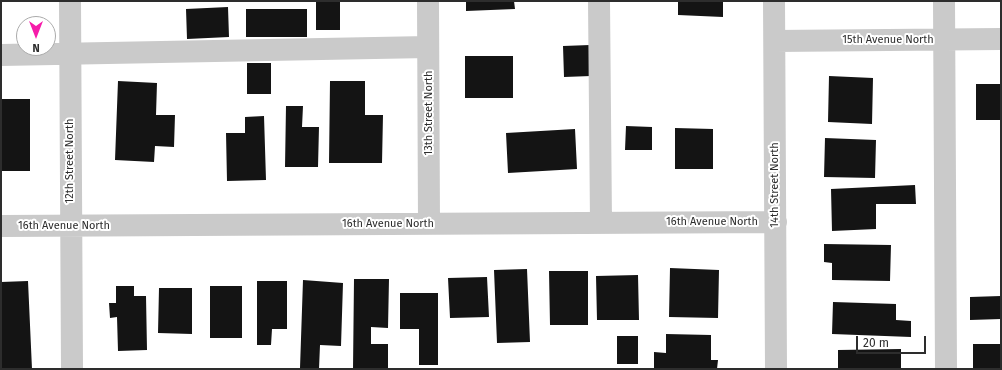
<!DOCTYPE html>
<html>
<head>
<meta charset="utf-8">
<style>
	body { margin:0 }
	#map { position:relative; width:1002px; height:370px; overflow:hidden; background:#fff; font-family:"Fira Sans",sans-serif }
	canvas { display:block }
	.frame { position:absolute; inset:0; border:2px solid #2d2d2d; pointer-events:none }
	.north { position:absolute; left:16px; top:16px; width:40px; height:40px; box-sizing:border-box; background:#fff; border:1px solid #ababab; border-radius:50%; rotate:180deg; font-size:11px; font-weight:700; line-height:16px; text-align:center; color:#2d2d2d }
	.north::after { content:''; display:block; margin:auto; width:14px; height:18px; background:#f61caa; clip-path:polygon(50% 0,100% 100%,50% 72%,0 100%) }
	.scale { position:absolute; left:856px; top:336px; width:70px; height:18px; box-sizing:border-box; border:2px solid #2d2d2d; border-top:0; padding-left:5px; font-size:12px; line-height:14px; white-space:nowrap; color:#2d2d2d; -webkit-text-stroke:3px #fff; paint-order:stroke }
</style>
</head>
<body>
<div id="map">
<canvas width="1002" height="370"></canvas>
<div class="frame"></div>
<div class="north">N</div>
<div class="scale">20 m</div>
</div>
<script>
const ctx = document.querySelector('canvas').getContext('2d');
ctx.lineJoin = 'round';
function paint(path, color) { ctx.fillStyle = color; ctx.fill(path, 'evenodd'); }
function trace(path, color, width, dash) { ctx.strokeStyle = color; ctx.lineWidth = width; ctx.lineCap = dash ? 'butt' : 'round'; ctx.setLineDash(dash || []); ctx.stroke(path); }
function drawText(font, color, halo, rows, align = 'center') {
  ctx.font = font + ' "Fira Sans",sans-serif'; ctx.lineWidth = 4; ctx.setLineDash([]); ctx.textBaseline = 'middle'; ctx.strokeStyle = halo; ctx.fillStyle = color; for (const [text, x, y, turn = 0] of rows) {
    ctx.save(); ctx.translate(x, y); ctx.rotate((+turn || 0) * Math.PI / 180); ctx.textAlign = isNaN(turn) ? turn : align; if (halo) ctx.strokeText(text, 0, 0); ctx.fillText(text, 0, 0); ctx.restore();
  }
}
paint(new Path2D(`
	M316 1H340V30H316Z
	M466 1H514L515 9 466 11Z
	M678 1H723V17L678 15Z
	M228 7 229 37 187 39 186 9Z
	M246 9H307V37H246Z
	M590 45 591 76 564 77 563 46Z
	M465 56H513V98H465Z
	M247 63H271V94H247Z
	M829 76 873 78 872 124 828 122Z
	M118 81 157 83 156 115H175L174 147 155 146 154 162 115 160Z
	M330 81H365V115H383L382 163H329Z
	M976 84H1001V120H976Z
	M1 99H30V171H1Z
	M286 106H303L302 127H319L318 167H285Z
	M264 116 266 180 227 181 226 133H245V117Z
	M626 126 652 127V150H625Z
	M675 128 713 129V169H675Z
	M575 129 577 169 508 173 506 133Z
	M825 138 876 140 875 178 824 177Z
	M915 185 916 204H876V229L832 231 831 189Z
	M824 244 891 245 890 281 832 280V263L824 262Z
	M670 268 719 270 718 318 669 317Z
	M527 269 530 342 497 343 494 270Z
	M549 271H588V325H550Z
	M638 275 639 320H597L596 276Z
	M487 277 489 317 450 318 448 278Z
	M354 279H389L388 328 371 327V344H388V369H353Z
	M303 280 343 283 341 346 320 345 319 369 300 368Z
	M28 281 32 369H1V282Z
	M257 281H287V329H272L271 345H257Z
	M116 286H134V296H146L147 350 118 351 117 317 110 318 109 303H116Z
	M210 286H242V338H210Z
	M159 288H192V334L158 333Z
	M400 293H438V365H419V329H400Z
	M1001 296V319L970 320V297Z
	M833 302 896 304V320L911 321V337L832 334Z
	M666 334 711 335V360H718L717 369H654V352L666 353Z
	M617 336H638V364H617Z
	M973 344H1001V369H973Z
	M901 349V369H838V350Z`), '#141414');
trace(new Path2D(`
	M70 1 72 369
	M428 1 429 224
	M599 1 601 223
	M774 1 776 369
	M944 1 946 369
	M775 41 1001 39
	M1 55 428 47
	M1 226 776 222`), '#cacaca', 22);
drawText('11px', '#2d2d2d', '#fff', [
	["15th Avenue North",888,40],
	["13th Street North",429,113,-90],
	["12th Street North",70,161,-90],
	["14th Street North",775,185,-90],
	["16th Avenue North",712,222],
	["16th Avenue North",388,224],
	["16th Avenue North",64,226]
]);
</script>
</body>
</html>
